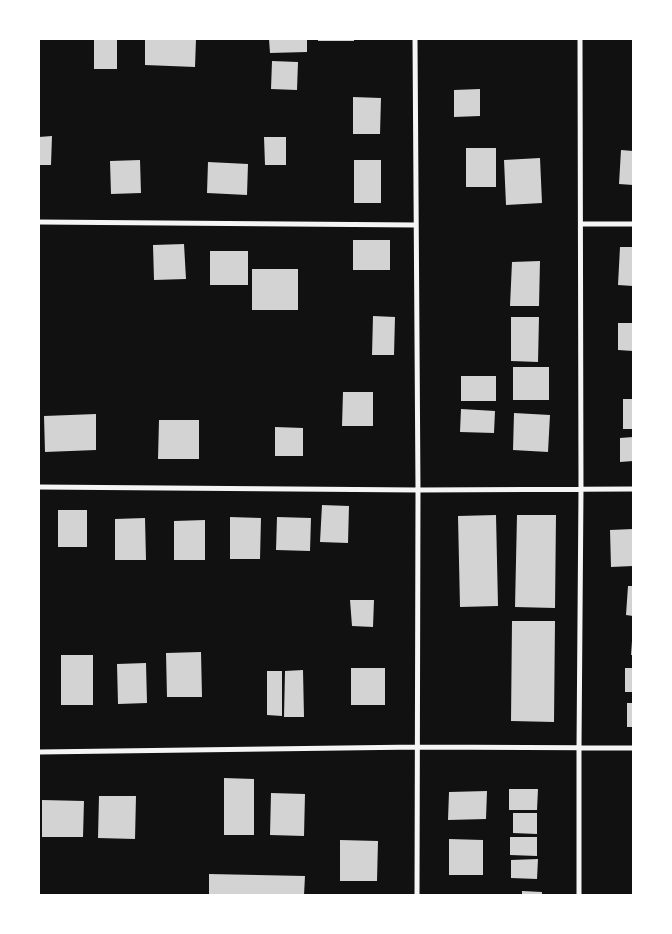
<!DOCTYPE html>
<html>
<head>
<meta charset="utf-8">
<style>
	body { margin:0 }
	#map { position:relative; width:672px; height:934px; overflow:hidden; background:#111; font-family:Manrope,sans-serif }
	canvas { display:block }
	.frame { position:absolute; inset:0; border:40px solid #fff; pointer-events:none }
</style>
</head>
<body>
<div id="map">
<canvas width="672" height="934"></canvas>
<div class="frame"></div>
</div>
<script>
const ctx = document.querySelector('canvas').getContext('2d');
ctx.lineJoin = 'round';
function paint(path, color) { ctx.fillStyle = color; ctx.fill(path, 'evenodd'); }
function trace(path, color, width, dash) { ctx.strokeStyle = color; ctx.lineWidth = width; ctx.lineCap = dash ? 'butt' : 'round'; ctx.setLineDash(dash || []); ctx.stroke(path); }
paint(new Path2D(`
	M94 39H117V69H94Z
	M145 39H196L195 67 145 65Z
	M269 39H307V52L270 53Z
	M318 39H354V41H318Z
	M272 61 298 62 297 90 271 89Z
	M480 89V116L454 117V90Z
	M353 97 381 98 380 134H353Z
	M52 136 51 165H39V137Z
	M264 137H286V165H265Z
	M466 148H496V187H466Z
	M621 150 633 151V185L619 184Z
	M540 158 542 203 506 205 504 160Z
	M140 160 141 193 111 194 110 161Z
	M354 160H381V203H354Z
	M208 162 248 164 247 195 207 193Z
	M353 240H390V270H353Z
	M184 244 186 279 154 280 153 245Z
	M620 247H633V286L618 285Z
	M210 251H248V285H210Z
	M540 261 539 306H510L512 262Z
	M252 269H298V310H252Z
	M373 316 395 317 394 355H372Z
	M511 317H539L538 362 511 361Z
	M618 323H633V351L618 350Z
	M513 367H549V400H513Z
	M461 376H496V401H461Z
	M343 392H373V426H342Z
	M623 399H633V429H623Z
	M461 409 495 411 494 433 460 432Z
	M514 413 550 415 548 452 513 450Z
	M96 414V450L45 452 44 416Z
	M159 420H199V459H158Z
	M275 427 303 428V456H275Z
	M633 437V461L620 462V438Z
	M322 505 349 506 348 543 320 542Z
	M58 510H87V547H58Z
	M496 515 498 606 460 607 458 516Z
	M517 515H556L555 608 515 607Z
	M230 517 261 518 260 559H230Z
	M277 517 311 518 310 551 276 550Z
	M145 518 146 560H115V519Z
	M205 520V560H174V521Z
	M633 529V566L611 567 610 530Z
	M628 586H633V616L626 615Z
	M350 600H374L373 627 352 626Z
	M512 621H555L554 722 511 721Z
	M632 641H633V655H631Z
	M201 652 202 697H167L166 653Z
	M61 655H93V705H61Z
	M146 663 147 703 118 704 117 664Z
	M351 668H385V705H351Z
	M625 668H633V692H625Z
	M303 670 304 717H284L285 671Z
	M267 671H282V716L267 715Z
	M627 703H633V727H627Z
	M224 778 254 779V835H224Z
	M509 789H538L537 810H509Z
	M487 791 486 819 448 820 449 792Z
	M271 793 305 794 304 836 270 835Z
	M99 796H136L135 839 98 838Z
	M42 800 84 801 83 837H42Z
	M513 813H537V834L513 833Z
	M510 837H537V856L510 855Z
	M449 839 483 840V875H449Z
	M340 840 378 841 377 881H340Z
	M538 859 537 879 511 878V860Z
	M209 874 305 876 304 895H209Z
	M522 891 542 892V895H522Z`), '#d3d3d3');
trace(new Path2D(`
	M415 39 418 490 417 895
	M39 222 416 225
	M582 224H633
	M39 487 418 490 633 489
	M39 752 418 747 633 748
	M579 895V748L581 489 580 39`), '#f5f5f5', 5);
</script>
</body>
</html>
